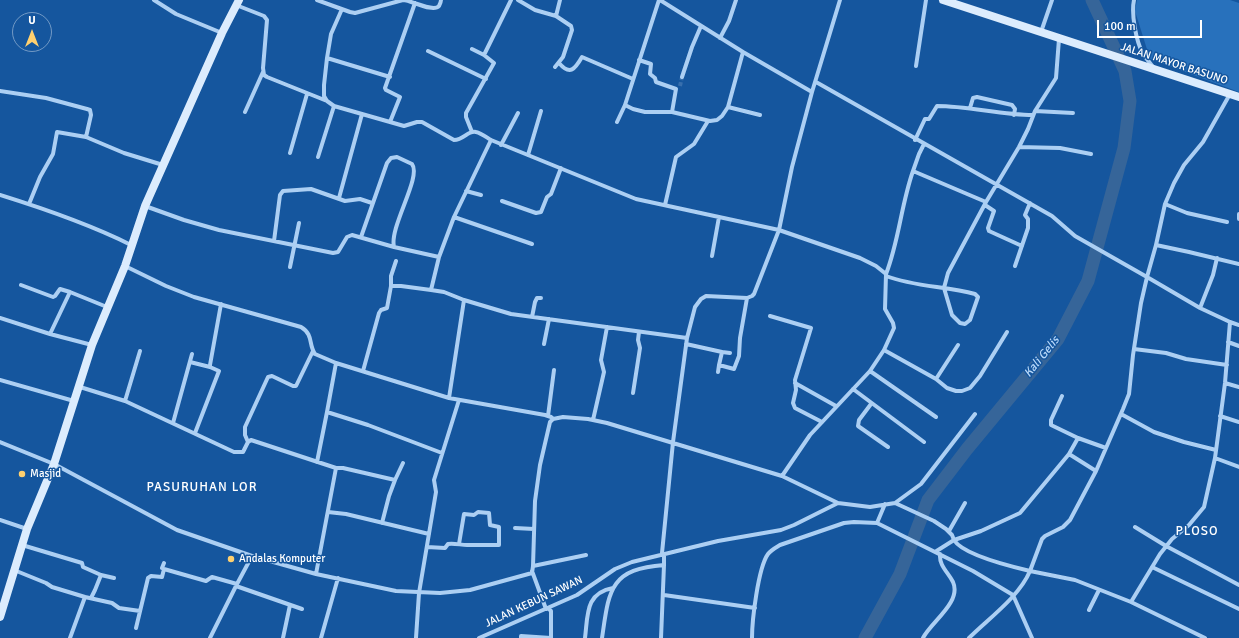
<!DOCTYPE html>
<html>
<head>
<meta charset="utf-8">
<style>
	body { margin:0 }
	#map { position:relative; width:1239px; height:638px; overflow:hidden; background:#15569e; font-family:Signika,sans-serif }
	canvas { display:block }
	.north { position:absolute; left:12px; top:12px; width:40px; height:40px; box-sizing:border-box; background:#15569e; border:1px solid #739ac5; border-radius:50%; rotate:0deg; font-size:11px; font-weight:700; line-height:16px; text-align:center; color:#fff }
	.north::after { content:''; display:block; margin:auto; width:14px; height:18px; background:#ffd06f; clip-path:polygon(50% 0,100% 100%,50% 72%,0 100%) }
	.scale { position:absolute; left:1097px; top:20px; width:105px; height:18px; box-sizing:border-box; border:2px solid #fff; border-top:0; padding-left:5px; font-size:12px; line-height:14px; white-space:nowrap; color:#fff; -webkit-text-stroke:3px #15569e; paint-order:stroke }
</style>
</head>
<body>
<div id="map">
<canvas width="1239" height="638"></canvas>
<div class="north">U</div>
<div class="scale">100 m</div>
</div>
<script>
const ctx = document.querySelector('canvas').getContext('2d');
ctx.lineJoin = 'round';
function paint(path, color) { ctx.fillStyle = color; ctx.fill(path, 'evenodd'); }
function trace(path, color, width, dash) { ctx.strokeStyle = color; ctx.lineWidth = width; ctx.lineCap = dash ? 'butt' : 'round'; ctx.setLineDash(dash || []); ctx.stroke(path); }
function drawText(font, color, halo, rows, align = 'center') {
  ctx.font = font + ' Signika,sans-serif'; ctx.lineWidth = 3; ctx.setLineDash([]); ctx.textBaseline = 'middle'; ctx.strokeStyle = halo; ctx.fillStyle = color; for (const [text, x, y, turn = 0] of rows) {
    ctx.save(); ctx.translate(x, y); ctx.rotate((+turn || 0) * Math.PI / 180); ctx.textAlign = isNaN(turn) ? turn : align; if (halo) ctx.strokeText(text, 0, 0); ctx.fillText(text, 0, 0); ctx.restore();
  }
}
paint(new Path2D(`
	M1137 0H1230L1239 3V92L1150 59 1135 11Z`), '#2871bc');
trace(new Path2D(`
	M865 638 900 574 928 500 967 449 1058 339 1088 281 1124 148 1130 101 1125 71 1092 0`), '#366599', 13);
trace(new Path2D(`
	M680 86 682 77`), '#386fad', 4, [4, 2]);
trace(new Path2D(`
	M154 0 176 14 222 33
	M317 0 350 12 355 13 403 0C411 0 433 13 439 6 440 4 441 2 441 0
	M518 0 535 10 556 16 560 0
	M660 0 743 52 812 92
	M1134 0C1131 14 1136 41 1143 54 1146 58 1150 63 1153 67
	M236 5 264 16 267 20 263 68 264 75 267 77 327 101
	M342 9 331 34 327 58 324 85V96L327 101 334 106 404 126 417 122H422L454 140C464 140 468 130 476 132 481 133 486 137 491 140
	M1041 32 1052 0
	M720 38 729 21 736 0
	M428 51 486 79
	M484 55 511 0
	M327 58 390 77
	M639 60 651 64 650 74 655 78 656 82 676 89 672 112
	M559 63C570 76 575 69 582 57L633 79
	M916 66 926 0
	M555 67 563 57 572 30 571 26 556 16
	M682 77 692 47 701 26
	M816 82 1052 216 1075 236 1147 277 1156 245 1165 204 1174 183 1184 165 1203 142 1230 94
	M0 91 46 98 87 109 90 110 91 115 86 137 124 153 163 165
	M625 105 633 109 645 112H672L710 121 717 120 722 116 728 107 743 52
	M728 107 760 115
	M970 108 973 98 977 97 1012 105 1015 109 1014 115
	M1035 111 1073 113
	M245 112 263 72
	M390 122 400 97 386 90 385 88 415 3
	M617 122 625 105 659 0
	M472 132 466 117V113L494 63 484 55 472 49
	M915 140 924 121 925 119H929L937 106C969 106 1001 115 1033 115
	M924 144 919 154 913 171 986 202
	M501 145 518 113
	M1019 147 1060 148 1091 154
	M290 153 307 94
	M528 155 541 111
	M318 157 334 106
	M466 191 481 195
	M0 195C45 209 89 224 131 245
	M339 198 362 114
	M502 201 536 213 541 212 547 197 551 194 561 168
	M29 204 40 177 53 154 57 132 86 137
	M1165 204 1187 213 1227 222
	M665 205 676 157 694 144 708 121
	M985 205 994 211 988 228 989 231 1022 246
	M145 206 184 220 219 230 333 253 338 252 347 237 352 235 394 247 439 257
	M1239 214V219
	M454 217 532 244
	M361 237 387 163 391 158 397 157 412 164C422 177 389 227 394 247
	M274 241 280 195 283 191 311 189 345 201 360 199 372 203
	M1156 245 1189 252 1239 264
	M712 256 719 217
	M125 266 166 286 194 297 301 327C314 335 308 344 315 354L336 363 449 398 545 415 551 417 553 419
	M1015 266 1028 228V219L1025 215 1030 203
	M290 267 299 223
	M886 274C899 241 901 205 913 171
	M886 276C915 287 946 286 975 294L978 297 970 320 965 324 960 323 952 315 944 288 948 273 986 202 1019 147 1028 129 1035 111 1056 78 1059 39
	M21 285 53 297 55 296 60 289 70 292
	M391 286V276L396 261
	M1200 308 1213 275 1217 258
	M770 316 811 328 795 380 796 390 793 403 795 408 822 422
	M532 317 535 302 537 298H541
	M0 318 50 334 92 345
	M1230 322 1239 325
	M50 334 70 292 107 307
	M687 338 511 314 464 300 444 292 431 290 439 257 454 217 491 140 636 199 779 230 860 258 876 266 886 274 885 309 893 323 894 328 884 350 870 371 810 435 782 476
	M1228 342 1239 346
	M544 344 549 319
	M686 344 722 352 719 365 734 369 739 356 740 338 747 298
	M1134 349 1166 353 1186 359 1227 365
	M884 350 936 379 947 388 956 391H962L970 388 980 376 1007 332
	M722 352 730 353
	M190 362 210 367
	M363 371 379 313 381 310 387 308 391 286H401L431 290
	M870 371 936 417
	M718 372 719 365
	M936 379 958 345
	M0 380 74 401
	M795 383 836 406
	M1225 383 1239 387
	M853 389 924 442
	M633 393 640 348 638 340 639 332
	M1062 396 1051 420V425L1078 438 1106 448
	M449 398 464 300
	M125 401 140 351
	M871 404 859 420 858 426 888 447
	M327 412 368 425 442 453
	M1121 414 1154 432 1184 442 1216 450
	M548 416 554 370
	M1220 416 1239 422
	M593 420 604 372 601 360 607 327
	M173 423 192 354
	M195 433 219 371 210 367V365L221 304
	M0 442 54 464 177 530 252 556 316 574 336 468 251 440 248 442 243 452H234L125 401 80 387
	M248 442 245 435V427L268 377 272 376 293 386H296L313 351
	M1069 454 1078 438
	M1215 458 1239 467
	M317 462 327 412 336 363
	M336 468H343L395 480 389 496 382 523
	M395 480 403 463
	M895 503 921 484 975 414
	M328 512 346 514 429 534
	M0 520 27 529
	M877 523 885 504
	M1135 527 1166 546 1239 585
	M515 528 534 529
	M949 531 965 503
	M22 545 82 563 83 567 101 575 95 590 91 598
	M427 547 445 548 448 544C454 543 461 545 467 545 478 545 489 545 499 545V527L490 525 489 513 478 512 474 515 464 514 459 544
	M935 552 973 571 1013 595 1032 638
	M533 566 586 555
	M1152 567 1239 609
	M164 569 206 581 212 577 237 584
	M14 570 46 583 52 587 85 597
	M532 571 546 609
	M316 574 396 591 440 593 470 590 532 573 533 566 535 501 540 465 550 422 553 419 563 417 588 419 607 423 782 476 838 503 870 507 895 503 934 521 946 529 952 535 954 540 981 531 1020 513 1069 454 1096 471
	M101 575 114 578
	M236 586 302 609
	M664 595 755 608
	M548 608 551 611V638
	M1089 610 1099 590
	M136 628 148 578 151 576 162 577 164 569 162 568 164 563
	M70 638 85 597 112 603 119 608 140 611
	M210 638 237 584 252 556
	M283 638 290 605
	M321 638 338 578
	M416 638 419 593 436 492 434 480 459 400
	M479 638 577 595 615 569 632 562 718 541 781 530 794 525 838 503
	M521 638V636L551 638
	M585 638C588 615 585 593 613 588
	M602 638C609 591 609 569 664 565
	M661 638 664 565V556L662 553 673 442 687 338 695 307 701 299 706 296 747 298 752 296 754 294 779 230 792 167 812 92 840 0
	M752 638C752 621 758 568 768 554 771 550 775 548 780 545L844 523 854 522 877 523 935 552 954 540C963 555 1013 567 1030 571L1042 539 1045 536 1063 527 1070 520 1096 471 1123 409 1129 394 1133 355 1141 303 1147 277 1200 308 1230 322 1225 383 1215 458 1204 507 1189 525 1172 539 1160 554 1131 602
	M923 638C931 622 962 602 953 582 948 572 939 566 940 554
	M969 638C988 619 1019 597 1030 571L1075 580 1131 602 1205 638`), '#accff3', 4);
trace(new Path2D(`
	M943 0C1042 33 1141 64 1239 97
	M0 617 27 529 54 464 92 345 125 266 145 206 222 33 239 0`), '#dcecfd', 8);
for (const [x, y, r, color] of [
	[22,474,4,"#ffd06f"],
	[231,559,4,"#ffd06f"]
]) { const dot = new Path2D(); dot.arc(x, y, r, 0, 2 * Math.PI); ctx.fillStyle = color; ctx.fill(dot); trace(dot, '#15569e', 1.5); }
drawText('11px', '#fff', '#15569e', [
	["JALAN MAYOR BASUNO",1174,64,18],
	["JALAN KEBUN SAWAN",534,602,-25]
]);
drawText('11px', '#fff', '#15569e', [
	["Masjid",30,474],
	["Andalas Komputer",239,559]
], 'left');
drawText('italic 12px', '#b9d9fa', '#15569e', [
	["Kali Gelis",1042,357,-51]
]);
ctx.letterSpacing = '1px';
drawText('13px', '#fff', '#15569e', [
	["PASURUHAN LOR",202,488],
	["PLOSO",1197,532]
]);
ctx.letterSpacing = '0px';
</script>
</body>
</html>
